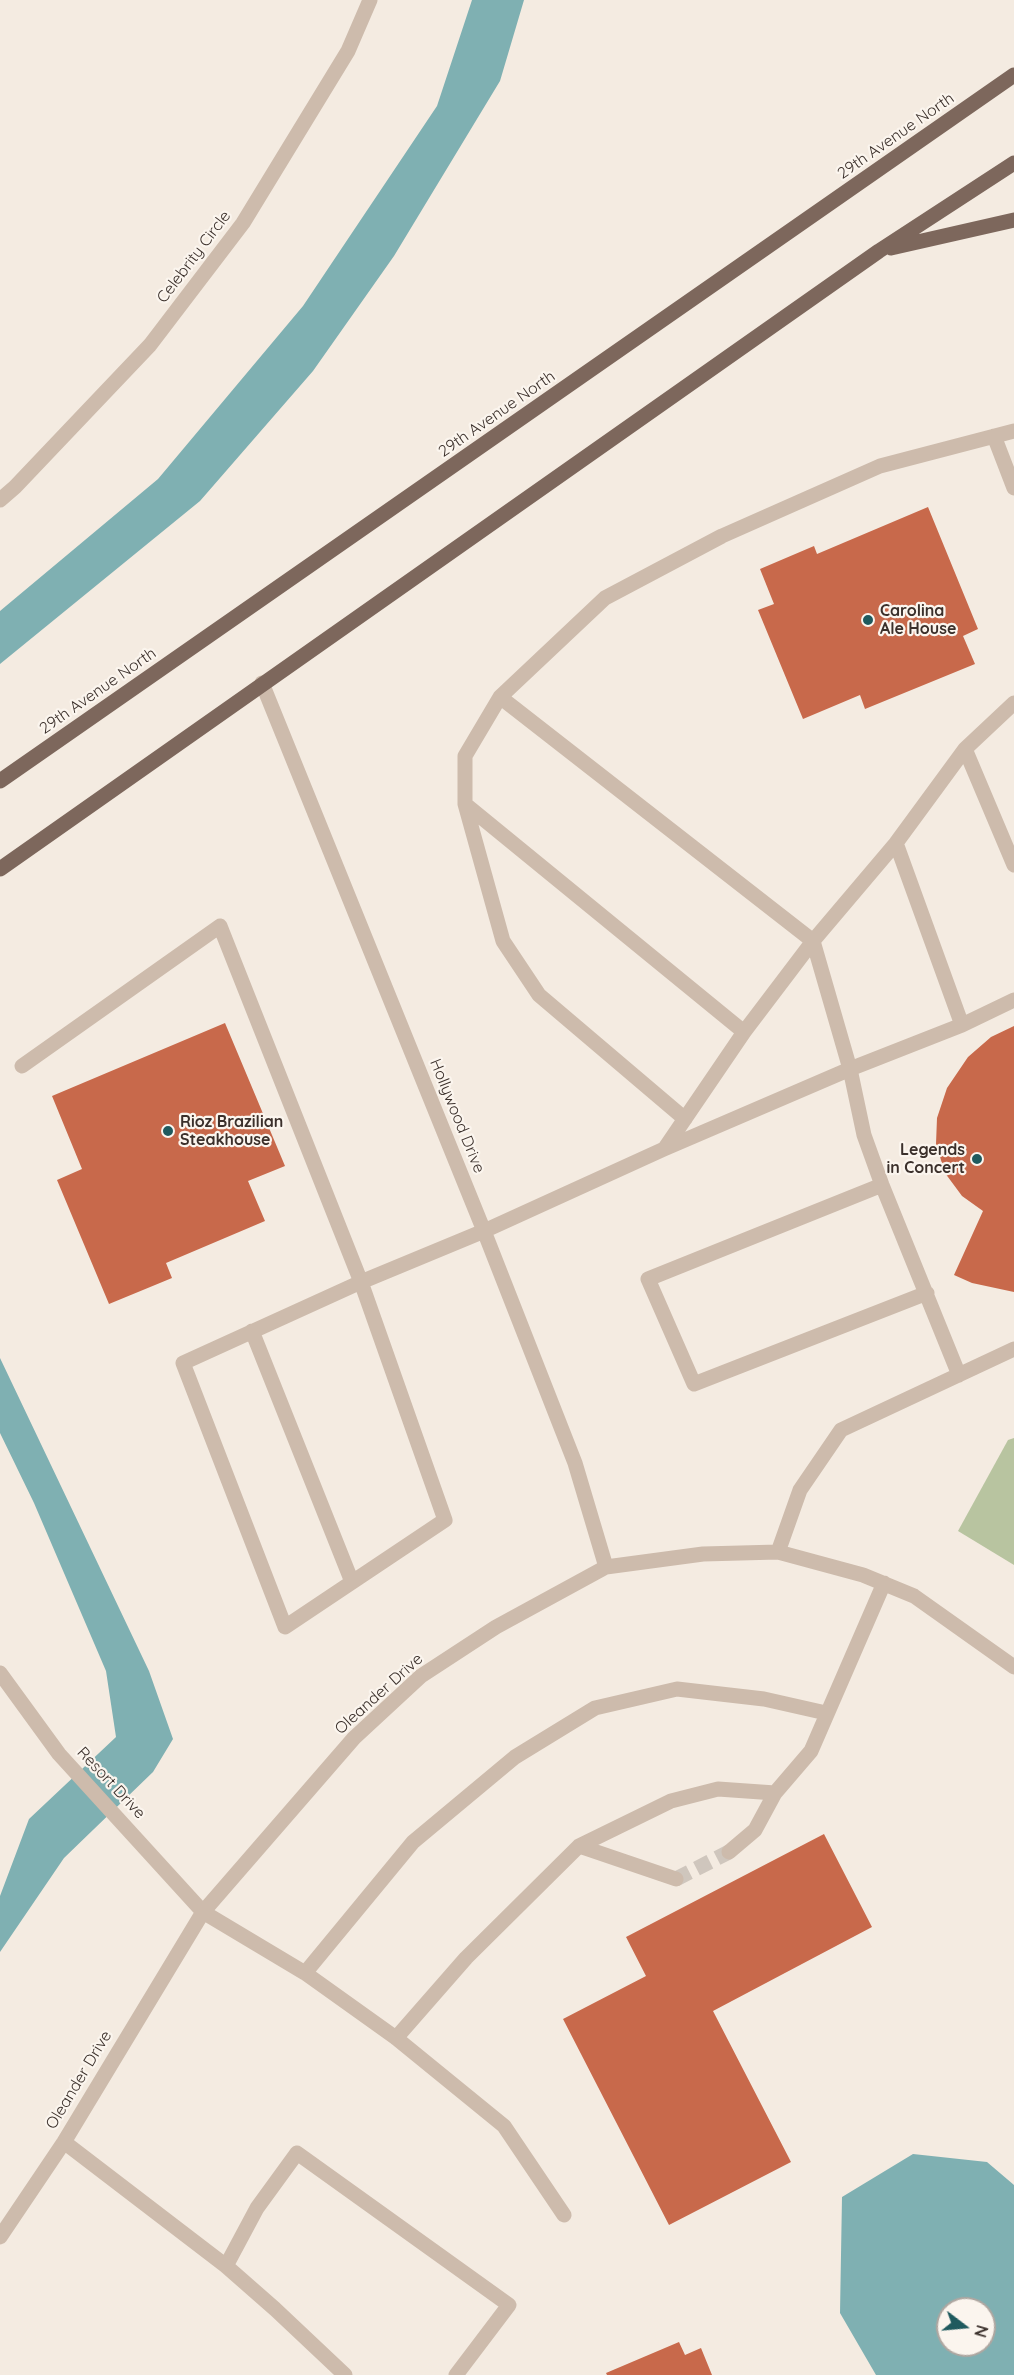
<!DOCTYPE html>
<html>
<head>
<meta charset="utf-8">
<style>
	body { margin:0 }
	#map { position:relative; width:1014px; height:2375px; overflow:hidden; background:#f4ebe1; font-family:Quicksand,sans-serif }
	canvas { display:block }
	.north { position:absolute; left:936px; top:2297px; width:60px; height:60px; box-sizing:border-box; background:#fbf5ee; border:2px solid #aea6a0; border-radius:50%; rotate:106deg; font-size:16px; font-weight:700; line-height:24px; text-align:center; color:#3b302b }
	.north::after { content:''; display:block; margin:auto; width:21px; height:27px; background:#1f5a5e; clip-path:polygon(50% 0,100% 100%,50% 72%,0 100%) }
</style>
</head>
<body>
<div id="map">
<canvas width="1014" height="2375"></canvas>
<div class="north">N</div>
</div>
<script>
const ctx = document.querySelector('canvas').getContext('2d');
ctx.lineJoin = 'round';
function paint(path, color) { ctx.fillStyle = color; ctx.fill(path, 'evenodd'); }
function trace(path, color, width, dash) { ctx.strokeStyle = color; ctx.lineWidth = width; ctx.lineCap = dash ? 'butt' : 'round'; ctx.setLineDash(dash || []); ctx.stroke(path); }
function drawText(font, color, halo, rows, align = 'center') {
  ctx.font = font + ' Quicksand,sans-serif'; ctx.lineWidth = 4.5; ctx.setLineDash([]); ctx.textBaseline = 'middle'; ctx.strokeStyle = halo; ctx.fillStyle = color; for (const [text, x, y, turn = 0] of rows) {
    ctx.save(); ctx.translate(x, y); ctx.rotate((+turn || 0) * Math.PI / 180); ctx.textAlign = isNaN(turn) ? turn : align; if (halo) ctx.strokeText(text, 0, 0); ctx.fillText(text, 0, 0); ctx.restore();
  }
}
paint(new Path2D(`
	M1014 1438V1565L958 1531 1008 1440Z`), '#b8c4a0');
paint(new Path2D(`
	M472 0H524L500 81 394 256 313 371 200 501 0 664V611L158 479 303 306 437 106Z
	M0 1358 149 1671 173 1739 153 1772 64 1858 0 1952V1896L29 1819 116 1737 106 1671 34 1503 0 1433Z
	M913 2154 987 2162 1014 2185V2375H876L840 2313 842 2197ZM948 2309H984V2345H948Z`), '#7fb0b2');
paint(new Path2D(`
	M928 507 978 629 963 636 975 664 865 709 860 695 803 719 758 610 774 604 760 569 814 546 817 554Z
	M225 1023 285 1166 248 1181 265 1221 166 1263 172 1278 109 1304 57 1180 82 1169 52 1096Z
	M1014 1026V1292L972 1283 954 1275 983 1211 962 1196 945 1173 936 1144 937 1118 947 1088 968 1057 991 1037Z
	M824 1834 872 1927 713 2011 791 2162 669 2225 563 2019 646 1976 626 1937Z
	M679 2342 685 2355 701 2348 712 2375H607L606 2373Z`), '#c8694b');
trace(new Path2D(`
	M676 1879 729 1852`), '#cfc6bd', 15, [15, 8]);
trace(new Path2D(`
	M994 436 1014 488
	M0 500 15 487 150 345 243 223 348 51 370 0
	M262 683 484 1231 575 1463 606 1567
	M500 697 813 941 850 1069 864 1135 882 1185 959 1375
	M965 749 1014 865
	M465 804 744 1032
	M896 843 962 1025
	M22 1066 220 926 361 1282 445 1520 285 1627 183 1363 361 1282 484 1231 664 1149 850 1069 962 1025 1014 1000
	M685 1119 539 995 503 941 465 804V756L500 697 605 598 722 536 880 466 1014 431
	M665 1148 744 1032 813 941 896 843 965 749 1014 703
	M882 1185 648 1279 694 1384 927 1293
	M252 1331 352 1582
	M778 1552 800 1490 841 1430 1014 1349
	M0 1673 59 1754 203 1912 305 1973 396 2038 504 2126 564 2215
	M579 1846 676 1879
	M729 1852 755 1830 775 1793
	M305 1973 413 1842 515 1757 595 1708 677 1689 764 1699 826 1713
	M396 2038 466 1958 579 1846 671 1801 718 1789 775 1793 811 1751 884 1583
	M64 2142 226 2266 275 2309 345 2375
	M0 2237 64 2142 203 1912 354 1738 421 1676 496 1627 606 1567 703 1554 778 1552 863 1575 914 1596 1014 1667
	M226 2266 257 2208 297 2153 509 2305 456 2375`), '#cdbbac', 15);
trace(new Path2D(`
	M891 248 1014 220
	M0 781 1014 75
	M0 869 879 251 1014 163`), '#7d675c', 15);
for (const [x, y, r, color] of [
	[868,620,6,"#1f5a5e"],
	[168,1131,6,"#1f5a5e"],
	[977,1159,6,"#1f5a5e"]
]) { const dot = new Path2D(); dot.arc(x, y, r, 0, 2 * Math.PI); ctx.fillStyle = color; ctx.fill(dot); trace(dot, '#fbf5ee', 2); }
drawText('16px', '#3b302b', '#fbf5ee', [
	["29th Avenue North",896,136,-35],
	["Celebrity Circle",194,257,-53],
	["29th Avenue North",497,414,-35],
	["29th Avenue North",98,691,-35],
	["Hollywood Drive",457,1116,68],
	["Oleander Drive",379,1694,-42],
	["Resort Drive",111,1783,47],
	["Oleander Drive",79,2080,-59]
]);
drawText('bold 16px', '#3b302b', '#fbf5ee', [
	["Carolina",880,611],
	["Ale House",880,629],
	["Rioz Brazilian",180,1122],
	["Steakhouse",180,1140],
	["Legends",965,1150,"right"],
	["in Concert",965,1168,"right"]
], 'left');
</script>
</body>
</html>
